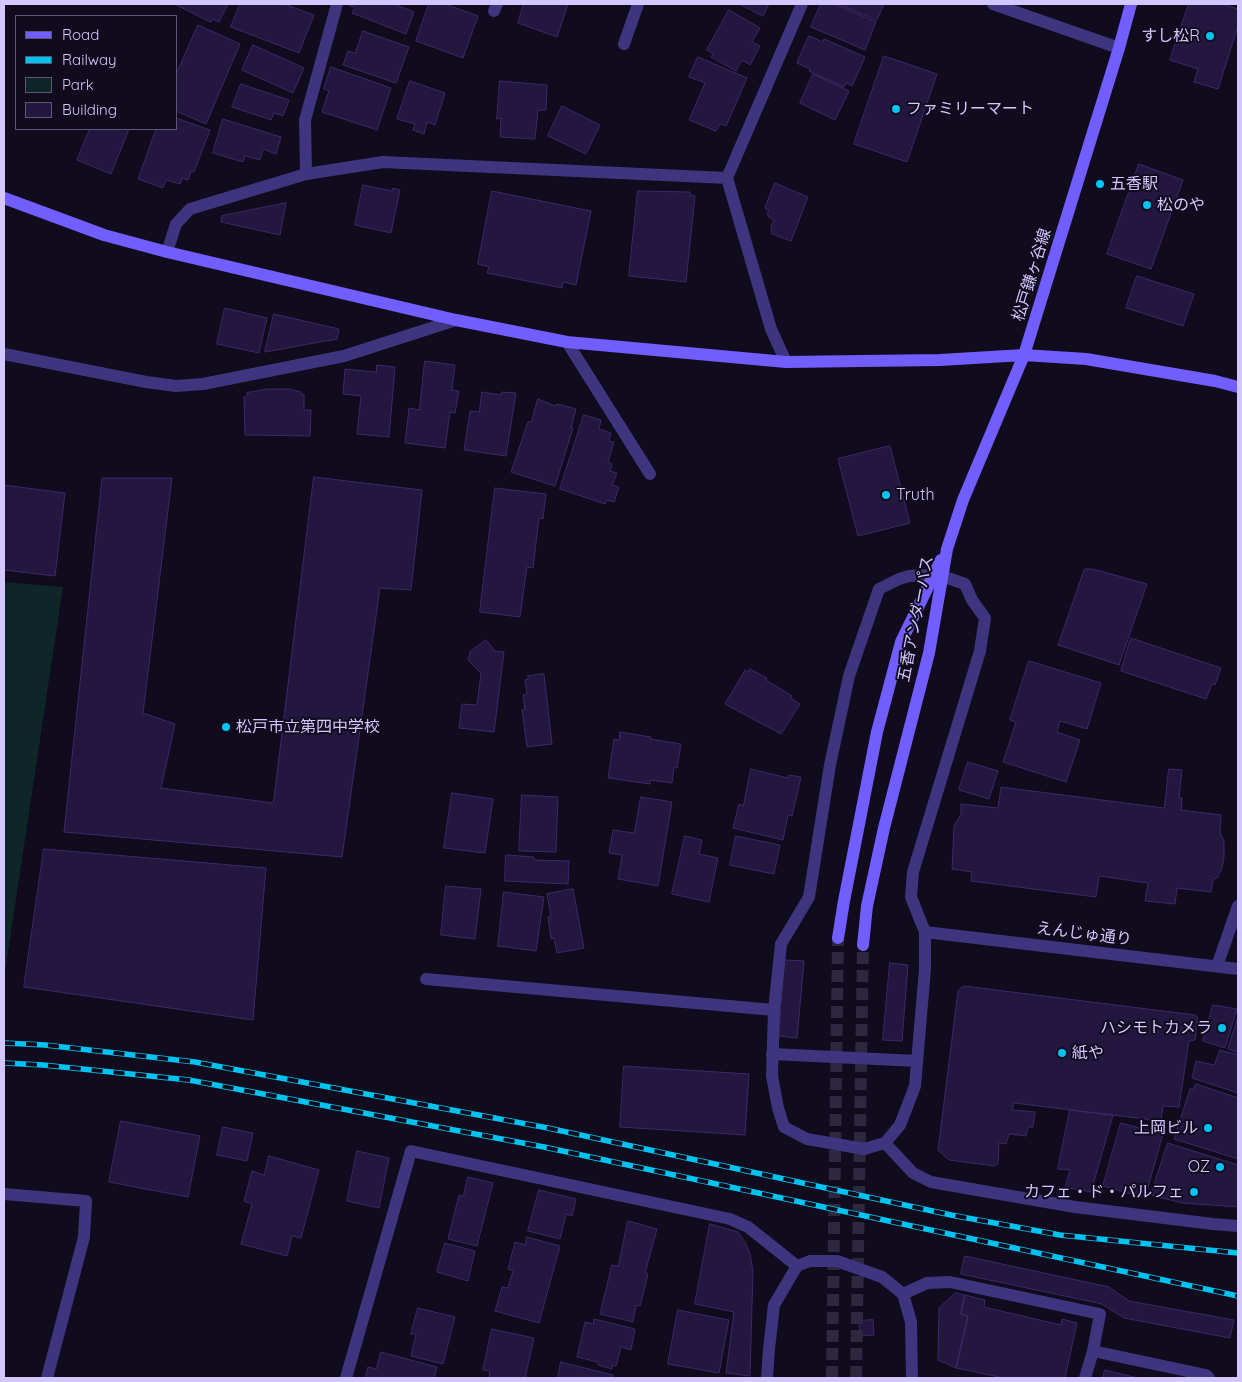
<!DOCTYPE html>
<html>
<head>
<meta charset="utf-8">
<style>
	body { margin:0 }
	#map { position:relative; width:1242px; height:1382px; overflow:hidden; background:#100b1d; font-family:Quicksand,sans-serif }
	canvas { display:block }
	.frame { position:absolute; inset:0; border:5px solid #d3c7ff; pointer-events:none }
	.legend { position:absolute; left:15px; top:15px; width:162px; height:115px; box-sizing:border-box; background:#100b1d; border:1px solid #5e5677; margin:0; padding:6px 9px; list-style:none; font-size:15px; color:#d3c7ff }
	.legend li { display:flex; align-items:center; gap:10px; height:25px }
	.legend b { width:25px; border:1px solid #5e5677 }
</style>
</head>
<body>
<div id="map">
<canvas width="1242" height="1382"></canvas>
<div class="frame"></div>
<ul class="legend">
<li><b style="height:6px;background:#725eff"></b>Road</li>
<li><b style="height:6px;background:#00c3f2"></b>Railway</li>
<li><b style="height:14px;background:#0e2627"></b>Park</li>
<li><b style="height:14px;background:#23173f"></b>Building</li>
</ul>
</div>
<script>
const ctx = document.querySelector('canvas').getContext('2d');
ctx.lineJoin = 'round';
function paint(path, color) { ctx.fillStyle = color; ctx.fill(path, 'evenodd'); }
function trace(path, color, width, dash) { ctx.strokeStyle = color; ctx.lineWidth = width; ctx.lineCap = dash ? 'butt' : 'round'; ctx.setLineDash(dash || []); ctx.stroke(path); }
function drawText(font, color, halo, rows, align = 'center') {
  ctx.font = font + ' Quicksand,"Noto Sans JP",sans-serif'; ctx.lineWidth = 4; ctx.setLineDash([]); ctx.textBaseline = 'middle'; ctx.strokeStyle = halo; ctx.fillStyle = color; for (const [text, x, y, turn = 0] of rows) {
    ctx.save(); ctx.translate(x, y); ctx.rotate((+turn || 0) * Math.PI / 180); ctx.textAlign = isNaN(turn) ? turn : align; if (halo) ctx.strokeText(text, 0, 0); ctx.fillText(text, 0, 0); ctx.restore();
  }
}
paint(new Path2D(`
	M4 582 63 587 5 972H4Z`), '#0e2627');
const building = new Path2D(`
	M175 4H228L219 22 213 19 211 22Z
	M240 4H284L314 15 299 53 231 27Z
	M351 4H394L414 12 406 34 352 13 355 7 350 6Z
	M429 4H445L478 16 463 58 416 41Z
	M524 4H568L557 37 518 23Z
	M740 4H769L763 16Z
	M821 4H835L876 22 865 50 811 27Z
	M839 4H884L877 20Z
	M1189 4H1222L1238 9V26L1218 89 1194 82 1198 69 1170 60Z
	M729 10 760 28 752 42 760 46 750 65 742 60 736 71 711 57 713 54 707 50Z
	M198 25 240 44 206 124 176 111V75Z
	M363 31 409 47 396 83 343 65 348 51 355 53Z
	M809 36 823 42 824 39 865 57 852 86 846 83 844 87 809 71 810 69 797 63Z
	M253 45 304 68 293 93 242 70Z
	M884 56 937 74 907 162 854 144Z
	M698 57 747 78 726 126 720 124 716 131 689 120 705 83 689 77Z
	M331 67 391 88 377 130 322 112 329 91 324 89Z
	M813 74 849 91 835 120 800 103Z
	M410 81 445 93 435 125 427 122 424 134 413 130 415 124 397 119Z
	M500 81 547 85 546 110H538L535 139 500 137 501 118 497 119Z
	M241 84 289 100 283 116 274 113 271 120 232 107Z
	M562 106 600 125 586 154 548 136Z
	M176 118 210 130 194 172 191 171 188 180 182 178 180 184 166 180 163 188 138 179 156 129H176Z
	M223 119 281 137 276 154 263 149 260 160 245 156 243 162 213 153Z
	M90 129H129L111 174 77 160Z
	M1139 164 1183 180 1151 269 1107 254Z
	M775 183 808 197 791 241 772 234 771 227 774 220 769 217 767 214 769 211 765 208Z
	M363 185 392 191 393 188 400 190 391 233 355 225Z
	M492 191 591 211 576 285 563 282 562 288 487 273 489 267 478 264Z
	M638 191 690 192V195L695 196 686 282 629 276Z
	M286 203 280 235 221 222 222 216Z
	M1137 276 1194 294 1183 326 1126 308Z
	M225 308 267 318 259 353 217 344Z
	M274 314 339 329 337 339 265 352Z
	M425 361 455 365 452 390 459 391 455 413 450 412 445 448 405 443 409 408 419 410Z
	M377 365 395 367 389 437 357 434 361 396 343 394 345 369 376 372Z
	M267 389H289L301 392V395L304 394V410H311L310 436 245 435 244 397 248 395 247 393Z
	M482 392 501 395 502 392 516 393 506 456 464 450 470 411 479 412Z
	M538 399 555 406 557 404 576 409 571 428H573L555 486 511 472 528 422H531Z
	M584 415 601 420 599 429 611 433 609 441 614 442 608 462 612 464 610 471 617 473 612 485 619 487 614 502 607 500 605 504 560 489Z
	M890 446 910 523 858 536 838 459Z
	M314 477 422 490 411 590 380 588 342 857 64 832 102 478H172L143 713 175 724 161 788 273 803Z
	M4 485 65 493 55 576 4 570Z
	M495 488 546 494 543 519 539 518 533 568 527 567 520 617 480 612Z
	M1086 569H1093L1147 584 1119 665 1058 645 1084 570Z
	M1131 638 1221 668 1215 685 1212 684 1206 699 1121 671Z
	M486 640 495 651 504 652 494 732 459 728 462 704 477 705 481 673 468 660 470 652Z
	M1029 661 1101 683 1087 729 1060 721 1057 732 1080 740 1066 782 1003 762 1016 722 1010 720Z
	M750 669 767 678 766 680 792 696 791 698 800 704 781 734 725 704 745 670 748 672Z
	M544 674 552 744 527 747 522 710 525 709 523 695 527 694 525 680 528 679V676Z
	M620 732 651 737 650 739 681 744 677 768 674 767 672 783 650 780V784L608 778 614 739 619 740Z
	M968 762 998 771 989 799 959 790Z
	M751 769 788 778 789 775 801 777 792 816 788 815 783 840 733 828 739 804 743 806Z
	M1169 769 1182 770 1179 798H1182L1181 810 1221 815 1220 833 1224 841V857L1222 868 1217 878 1213 879 1211 892 1177 888 1175 904 1145 901 1148 883 1099 876 1096 897 971 881 972 872 952 869 954 826 961 814V804L998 808 1001 787 1164 808Z
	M452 793 493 799 485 853 444 848Z
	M522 795 558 797 556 852 519 851Z
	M641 797 672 802 658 886 618 879 622 855 609 853 613 830 634 833Z
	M685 836 702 840 699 854 718 858 709 902 672 894Z
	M736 836 780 845 774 874 730 865Z
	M44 849 266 868 253 1020 24 987Z
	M506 855 534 857V860L569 861 568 884 505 881Z
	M446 886 481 889 475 939 441 935Z
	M573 889 584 948 557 953 554 938 551 939 548 917 551 916 547 894Z
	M504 892 544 897 536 951 498 946Z
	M785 960 804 961 797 1038 779 1036Z
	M890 963 908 965 902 1041 883 1040Z
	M964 986 1195 1015 1198 1018 1195 1040 1189 1041 1179 1107 1163 1106 1161 1121 1014 1103 1012 1110 1035 1112 1033 1127H1028L1026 1136 1009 1134 1006 1144 999 1143 998 1164 994 1166 949 1160 938 1150 958 991Z
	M1213 1005 1237 1009 1225 1048 1203 1041Z
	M1238 1017V1053L1228 1049Z
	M1220 1050 1238 1055V1093L1192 1078 1196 1061 1214 1065Z
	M624 1066 749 1074 745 1135 620 1127Z
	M1196 1084 1238 1098V1159L1174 1139 1190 1089H1193Z
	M1070 1110 1113 1115 1091 1192 1065 1187 1070 1170 1058 1169Z
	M121 1121 200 1136 188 1197 109 1182Z
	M1121 1123 1163 1134 1145 1198 1103 1186Z
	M223 1127 253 1133 247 1161 217 1155Z
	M1168 1143 1238 1165V1207L1182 1203 1151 1195Z
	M357 1151 389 1158 379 1208 347 1201Z
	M269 1156 319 1170 301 1238 292 1236 287 1256 241 1244 252 1204 244 1201 252 1171 264 1175Z
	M468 1177 493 1183 477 1246 448 1239 459 1195 463 1196Z
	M539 1190 576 1199 572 1216 566 1214 560 1239 528 1231Z
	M628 1221 657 1229 645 1273 648 1274 640 1306 636 1305 633 1322 600 1314 612 1265 618 1266Z
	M710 1224 738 1232 746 1244 750 1254 753 1271 750 1376 726 1373 734 1312 695 1304Z
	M527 1237 560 1246 539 1323 495 1311 502 1287 508 1288 513 1271 508 1269 515 1242 525 1245Z
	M445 1243 475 1251 468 1281 437 1272Z
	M965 1256 1109 1287 1129 1301 1234 1320 1230 1338 1124 1318 1102 1304 961 1274Z
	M956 1293 965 1295 961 1314 968 1316 956 1368 938 1360 939 1308Z
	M965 1295 985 1300 984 1307 1061 1325 1062 1319 1077 1323 1065 1378H1004L956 1368 968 1316 961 1314Z
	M418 1308 455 1317 443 1364 411 1356 416 1334H411Z
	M678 1310 729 1320 719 1373 668 1364Z
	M594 1319 635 1329 631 1350 621 1347 616 1366 612 1365V1369L598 1365V1362L577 1357 585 1322 593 1324Z
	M873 1320 874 1335 860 1336 859 1321Z
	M492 1329 534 1338 525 1378H489L490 1371 483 1370Z
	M381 1352 437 1367 434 1378H365L368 1367 376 1369Z
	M561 1362 613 1375 612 1378H558Z
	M1105 1370 1138 1378H1103Z`);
paint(building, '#23173f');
trace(building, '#3c286b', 1);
trace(new Path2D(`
	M832 1378 838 938
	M856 1378 863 945`), '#2d273f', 12, [12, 6]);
trace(new Path2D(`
	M494 11 497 4
	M624 44 638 4
	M306 174 305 120 337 4
	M567 342 650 474
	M772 1054 917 1061
	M885 1143 913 1173 931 1182 1075 1207 1213 1224 1238 1226
	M4 1194 86 1201 84 1237 47 1378`), '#3e357e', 12);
trace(new Path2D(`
	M993 4 1119 48
	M167 252 176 224 190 209 306 174 383 162 727 178
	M4 354 146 382 176 386 203 384 344 356 456 320
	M786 362 771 329 727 178 802 4
	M933 575 909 576 899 579 879 589 849 676 830 765 809 897 781 944 774 1010 772 1076 778 1108 784 1127 807 1139 864 1149 885 1143 900 1125 915 1086 925 969V932L911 897 913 872 980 651 985 618 972 600 965 584 942 576
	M925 932 1238 969
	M1217 966 1238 906
	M426 979 774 1010
	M903 1294 927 1283 950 1282 1100 1314 1093 1351 1085 1378
	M1093 1351 1206 1375 1209 1378
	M346 1378 411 1151 730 1219 748 1227 797 1266
	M767 1378 769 1349 774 1305 797 1266 810 1261H837L882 1277 903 1294 911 1322 912 1378`), '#3e357e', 12);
trace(new Path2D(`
	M4 198 104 235 167 252 456 320 567 342 786 362 940 360 1024 355 1086 359 1215 381 1238 387
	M838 938 844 901 877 732 901 642 941 560
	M863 945 867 906 884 828 929 653 947 549 963 500 1024 355 1119 48 1131 4`), '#725eff', 12);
const rail = new Path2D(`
	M4 1043 45 1045 195 1062 548 1128 951 1215 1060 1235 1238 1253
	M4 1063 43 1065 189 1080 544 1147 1238 1296`);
trace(rail, '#00c3f2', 5.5);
trace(rail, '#100b1d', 4, [11]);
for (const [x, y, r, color] of [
	[1210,36,5,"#00c3f2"],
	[896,109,5,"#00c3f2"],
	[1100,184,5,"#00c3f2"],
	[1147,205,5,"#00c3f2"],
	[886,495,5,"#00c3f2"],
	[226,727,5,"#00c3f2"],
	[1222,1028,5,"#00c3f2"],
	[1062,1053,5,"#00c3f2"],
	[1208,1128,5,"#00c3f2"],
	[1220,1167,5,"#00c3f2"],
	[1194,1192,5,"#00c3f2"]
]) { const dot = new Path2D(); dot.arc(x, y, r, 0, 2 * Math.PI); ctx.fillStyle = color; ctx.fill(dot); trace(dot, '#100b1d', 2); }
drawText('16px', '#d3c7ff', '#100b1d', [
	["すし松R",1200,36,"right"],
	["ファミリーマート",906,109],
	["五香駅",1110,184],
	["松のや",1157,205],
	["Truth",896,495],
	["松戸市立第四中学校",236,727],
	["ハシモトカメラ",1212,1028,"right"],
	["紙や",1072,1053],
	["上岡ビル",1198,1128,"right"],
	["OZ",1210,1167,"right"],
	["カフェ・ド・パルフェ",1184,1192,"right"]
], 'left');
drawText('16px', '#d3c7ff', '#100b1d', [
	["松戸鎌ヶ谷線",1032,275,-73],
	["五香アンダーパス",916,619,-79],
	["えんじゅ通り",1084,934,7]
]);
</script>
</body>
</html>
